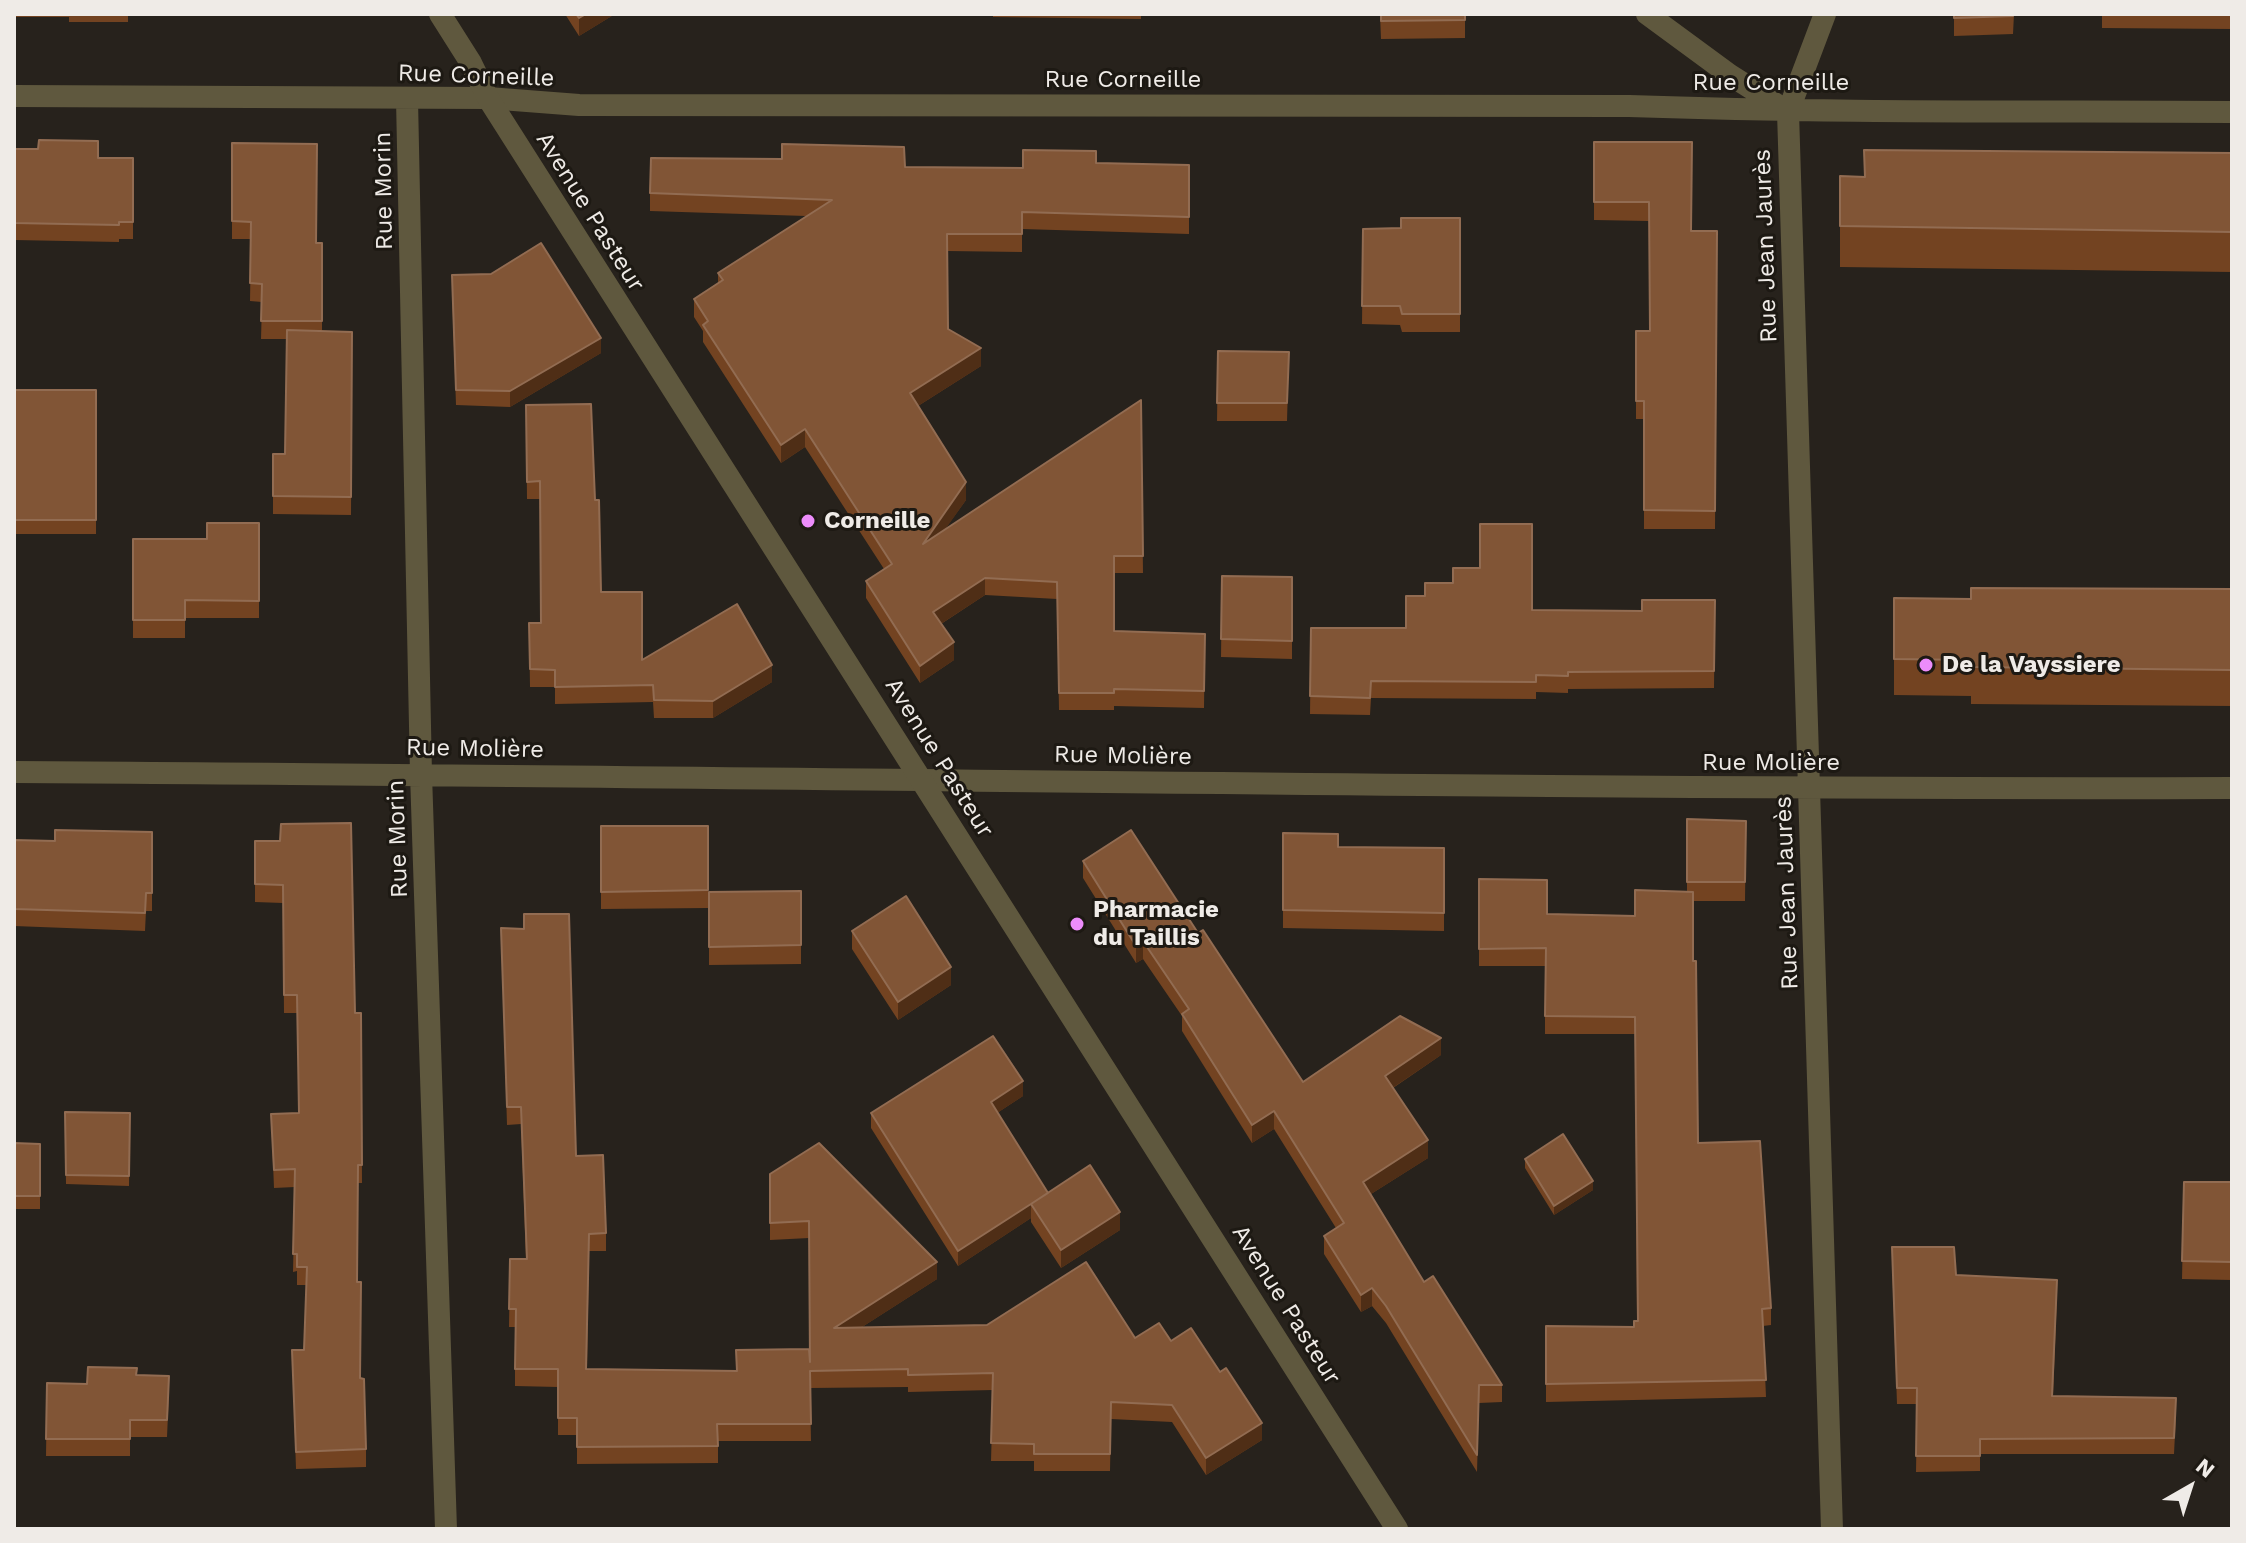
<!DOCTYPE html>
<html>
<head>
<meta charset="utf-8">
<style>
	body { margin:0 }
	#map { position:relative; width:2246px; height:1543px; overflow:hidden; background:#27221c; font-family:"Work Sans",sans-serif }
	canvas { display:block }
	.frame { position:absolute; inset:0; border:16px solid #efebe7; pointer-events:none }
	.north { position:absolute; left:2150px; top:1447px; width:80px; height:80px; -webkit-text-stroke:6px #1d1913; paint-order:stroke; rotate:39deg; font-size:22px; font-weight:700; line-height:32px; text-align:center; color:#efebe7 }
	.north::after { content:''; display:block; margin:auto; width:28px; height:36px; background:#efebe7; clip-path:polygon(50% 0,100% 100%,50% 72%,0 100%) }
</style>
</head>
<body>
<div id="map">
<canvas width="2246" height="1543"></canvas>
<div class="frame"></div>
<div class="north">N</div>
</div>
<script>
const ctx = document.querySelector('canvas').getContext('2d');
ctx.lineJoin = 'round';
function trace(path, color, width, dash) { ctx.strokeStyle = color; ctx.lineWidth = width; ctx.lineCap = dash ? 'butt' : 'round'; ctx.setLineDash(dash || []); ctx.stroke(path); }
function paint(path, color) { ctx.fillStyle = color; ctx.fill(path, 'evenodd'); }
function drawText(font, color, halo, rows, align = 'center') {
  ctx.font = font + ' "Work Sans",sans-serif'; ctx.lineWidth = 6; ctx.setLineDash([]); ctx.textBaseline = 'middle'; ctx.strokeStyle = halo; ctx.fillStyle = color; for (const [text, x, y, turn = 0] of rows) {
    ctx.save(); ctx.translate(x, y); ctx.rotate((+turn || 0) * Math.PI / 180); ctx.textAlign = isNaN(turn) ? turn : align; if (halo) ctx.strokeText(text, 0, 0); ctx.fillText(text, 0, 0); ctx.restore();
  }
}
trace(new Path2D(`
	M1647 14 1730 75 1787 111
	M1825 14 1788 112 1832 1529
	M14 96 488 98 579 105 1629 106C1829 113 2031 111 2232 112
	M407 99 421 774 446 1529
	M14 772C753 776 1493 790 2232 788`), '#5f583e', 22);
trace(new Path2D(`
	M440 14 471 63 488 98 1397 1529`), '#5f583e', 22);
paint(new Path2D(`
	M16 14H128V22H69V17H16Z
	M565 14H615L579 36Z
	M993 14H1141V19L993 17Z
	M1182 14H1291V15Z
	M1380 14H1465V38L1381 39Z
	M1954 14H2014L2013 34 1954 36Z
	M2102 14H2232V29L2102 28Z
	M1594 142 1691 231H1717L1715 529H1644V419H1636V331H1650L1649 221 1594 220Z
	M232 143 316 243H322V331L352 332 351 515 273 514V454H285L287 339H261L262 302 250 301 251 239H232Z
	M14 149 98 158H133V239H119V242L14 240Z
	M2232 153V272L1840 267V176L1864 177Z
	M1096 163 1189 165V234L1022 229V252L947 251 948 329 981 366 918 406 966 500 945 529 1141 400 1143 573H1114V631L1205 634 1204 708 1114 706V710H1059L1057 599 985 595 941 624 954 660 920 683 866 598V581L884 569 805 447 781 463 703 342V331L694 317V299L718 283V273L806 216 650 211V193L905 167 1023 168Z
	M1460 218V332H1402L1400 325 1362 324 1363 229 1401 228Z
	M452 291 601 353 510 407 456 405Z
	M1218 351 1289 352 1287 421H1217Z
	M14 390H96V534H14Z
	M526 405 595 500 601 592 642 660 772 682 713 718H654L653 702 555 704V687H530L529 623H541L540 499H527Z
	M259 523V618H185V638H133V539H207Z
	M1222 576 1292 577V659L1221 657Z
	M2232 589V706L1971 704V696L1894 695V598L1971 599Z
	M1715 600 1714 688 1568 689V693L1536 692V699L1371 698 1370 715 1310 714 1311 628H1406L1532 610 1642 611Z
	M1687 819 1746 821 1745 901H1693V961L1698 1143 1771 1308V1325L1763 1326 1766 1397 1546 1402V1326L1634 1327 1637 1321 1635 1034H1545V966H1479V879L1547 914 1635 916 1687 892Z
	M601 826H708V908L601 909Z
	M152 832V911H146L145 931 14 926V840L55 841Z
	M1283 833 1338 847 1444 848V931L1283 928Z
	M255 841H280L355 1013H361L362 1183H358L357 1282 360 1378 366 1449V1467L296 1469 292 1350H304L306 1285H297V1271L293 1272 295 1187 274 1188 271 1114 299 1113 297 1013H284L283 903 255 902Z
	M1083 861 1198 933 1303 1082 1441 1055 1393 1088 1428 1158 1371 1194 1424 1282 1502 1385V1402L1479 1403 1477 1472 1386 1323 1372 1306 1361 1312 1324 1254V1236L1336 1228 1274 1129 1252 1143 1182 1031V1016L1143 959 1136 963 1083 878Z
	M801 891V964L709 965V892Z
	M501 928 576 1156 606 1233V1251H589L587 1369 736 1371 809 1349V1238L770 1240V1174L937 1279 862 1327 1135 1338 1171 1341 1262 1440 1206 1475 1172 1422 1111 1419 1110 1471H1034V1461H991L993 1390 908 1392V1387L810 1388 811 1441H718V1463L577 1464V1435H558V1387L515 1386V1327H509L510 1259H526L521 1124 507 1125Z
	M852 931 951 985 898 1020 852 949Z
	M1023 1096 997 1113 1048 1193 1120 1230 1061 1268 1031 1222V1218L958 1266 871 1128V1113Z
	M65 1112 130 1113 129 1186 66 1184Z
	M14 1143 40 1144V1209H14Z
	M1525 1159 1593 1190 1554 1215 1525 1168Z
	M2184 1182H2232V1280L2182 1279Z
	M1892 1262 2057 1295 2053 1396 2176 1414 2174 1454H1980V1471L1916 1472 1917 1404H1897Z
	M137 1375 169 1392 167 1437H130V1456H46L47 1383 87 1384Z`), '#734321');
paint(new Path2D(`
	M586 14H615L579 36V18Z
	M601 338V353L510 407V391Z
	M981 348V366L910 411V393Z
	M805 429V447L781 463V445Z
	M966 482V500L923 561V544Z
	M985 578V595L933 629V612Z
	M954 642V660L920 683V666Z
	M772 665V682L713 718V701Z
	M1143 941V959L1136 963V946Z
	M951 967V985L898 1020V1002Z
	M1441 1038V1055L1385 1093V1076Z
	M1023 1081V1096L991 1117V1102Z
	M1274 1111V1129L1252 1143V1125Z
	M1428 1140V1158L1363 1199V1182Z
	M1593 1181V1190L1554 1215V1206Z
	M1048 1193 1031 1204V1218L958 1266V1251Z
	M1120 1212V1230L1061 1268V1250Z
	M937 1262V1279L834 1345V1328Z
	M1372 1288V1306L1361 1312V1295Z
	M1262 1423V1440L1206 1475V1458Z`), '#4f2e16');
const building = new Path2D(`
	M576 14H586L579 18Z
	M1381 14H1465V20L1381 21Z
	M1954 14H2013V16L1954 18Z
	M39 140 98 141V158H133V222H119V225L14 223V149H38Z
	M1594 142H1692L1691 231H1717L1715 511 1644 510V401H1636V331H1650L1649 202H1594Z
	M232 143 317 144 316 243H322V321H261L262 284 250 283 251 222 232 221Z
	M782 144 904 147 905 167 1023 168V150L1096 151V163L1189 165V217L1022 212V234H947L948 329 981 348 910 393 966 482 923 544 1141 400 1143 556H1114V631L1205 634 1204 691 1114 689V693H1059L1057 582 985 578 933 612 954 642 920 666 866 581 892 564 805 429 781 445 703 325 708 321 694 299 723 280 718 273 832 200 650 193 651 158 782 159Z
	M1864 150 2232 153V232L1840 226V176L1865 177Z
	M1401 218H1460V314H1402L1400 306H1362L1363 229 1401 228Z
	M541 243 601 338 510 391 456 390 452 275 491 274Z
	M287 330 352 332 351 497 273 496V454H285Z
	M1218 351 1289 352 1287 403H1217Z
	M14 390H96V520H14Z
	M591 404 595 500H599L601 592H642V660L737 604 772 665 713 701 654 700 653 685 555 687V670L530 669 529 623H541L540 481 527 482 526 405Z
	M207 523H259V601L185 600V620H133V539H207Z
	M1480 524H1532V610L1642 611V600H1715L1714 671 1568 672V676L1536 675V682L1371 681 1370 698 1310 696 1311 628H1406V596H1425V583H1453V568H1480Z
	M1222 576 1292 577V641L1221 639Z
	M1971 588 2232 589V670L1971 667V660L1894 659V598L1971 599Z
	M1687 819 1746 821 1745 882H1687Z
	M351 823 355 1013H361L362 1165H358L357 1282H361L360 1378 364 1379 366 1449 296 1452 292 1350H304L307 1267H297V1254H293L295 1169 274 1170 271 1114 299 1113 297 995H284L283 885 255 884V841H280L281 824Z
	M601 826H708V890L601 892Z
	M55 830 152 832V893H146L145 913 14 909V840L55 841Z
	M1131 830 1198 933 1203 930 1303 1082 1400 1016 1441 1038 1385 1076 1428 1140 1363 1182 1424 1282 1433 1276 1502 1385H1479L1477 1455 1386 1306 1372 1288 1361 1295 1324 1236 1344 1223 1274 1111 1252 1125 1182 1014 1189 1009 1143 941 1136 946 1083 861Z
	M1283 833 1338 834V847L1444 848V913L1283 910Z
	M1479 879 1547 880V914L1635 916V890L1693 892V961H1696L1698 1143 1760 1141 1771 1308 1762 1309 1766 1380 1546 1384V1326L1634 1327V1321H1638L1635 1017 1545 1016 1546 948 1479 949Z
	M801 891V945L709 947V892Z
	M906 896 951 967 898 1002 852 931Z
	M524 914H569L576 1156 603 1155 606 1233 589 1234 586 1369 737 1371 736 1350 809 1349 810 1362 809 1221 770 1223V1174L819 1143 937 1262 834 1328 987 1325 1086 1262 1135 1338 1159 1323 1171 1341 1191 1328 1220 1372 1226 1368 1262 1423 1206 1458 1172 1405 1111 1402 1110 1454H1034V1444L991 1443 993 1373 908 1375V1369L810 1371 811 1424H717L718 1446 577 1447V1418H558V1369H515L516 1309H509L510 1259H527L521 1107H507L501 928 524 929Z
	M993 1036 1023 1081 991 1102 1048 1193 958 1251 871 1113Z
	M65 1112 130 1113 129 1176 66 1175Z
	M1563 1134 1593 1181 1554 1206 1525 1159Z
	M14 1143 40 1144V1196H14Z
	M1090 1165 1120 1212 1061 1250 1031 1204Z
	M2184 1182H2232V1262L2182 1261Z
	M1892 1247H1954L1956 1275 2057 1280 2052 1396 2176 1398 2174 1438 1980 1439V1456H1916L1917 1388H1897Z
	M88 1367 137 1368 136 1375 169 1376 167 1420H130V1439H46L47 1383 87 1384Z`);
paint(building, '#815536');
trace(building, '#926c52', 2);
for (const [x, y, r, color] of [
	[808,521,8,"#ec8cfa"],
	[1926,665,8,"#ec8cfa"],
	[1077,924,8,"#ec8cfa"]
]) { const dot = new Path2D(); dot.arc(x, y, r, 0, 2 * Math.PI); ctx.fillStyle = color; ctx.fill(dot); trace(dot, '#1d1913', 3); }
drawText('24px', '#efebe7', '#1d1913', [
	["Rue Corneille",476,76,2],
	["Rue Corneille",1123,80],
	["Rue Corneille",1771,83],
	["Rue Morin",384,191,-91],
	["Avenue Pasteur",590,212,58],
	["Rue Jean Jaurès",1766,246,-92],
	["Rue Molière",475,749,1],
	["Rue Molière",1123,756,1],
	["Avenue Pasteur",939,758,58],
	["Rue Molière",1771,763],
	["Rue Morin",398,839,-92],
	["Rue Jean Jaurès",1787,893,-92],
	["Avenue Pasteur",1286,1305,58]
]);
drawText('bold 24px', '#efebe7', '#1d1913', [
	["Corneille",824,521],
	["De la Vayssiere",1942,665],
	["Pharmacie",1093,910],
	["du Taillis",1093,938]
], 'left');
</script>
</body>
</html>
